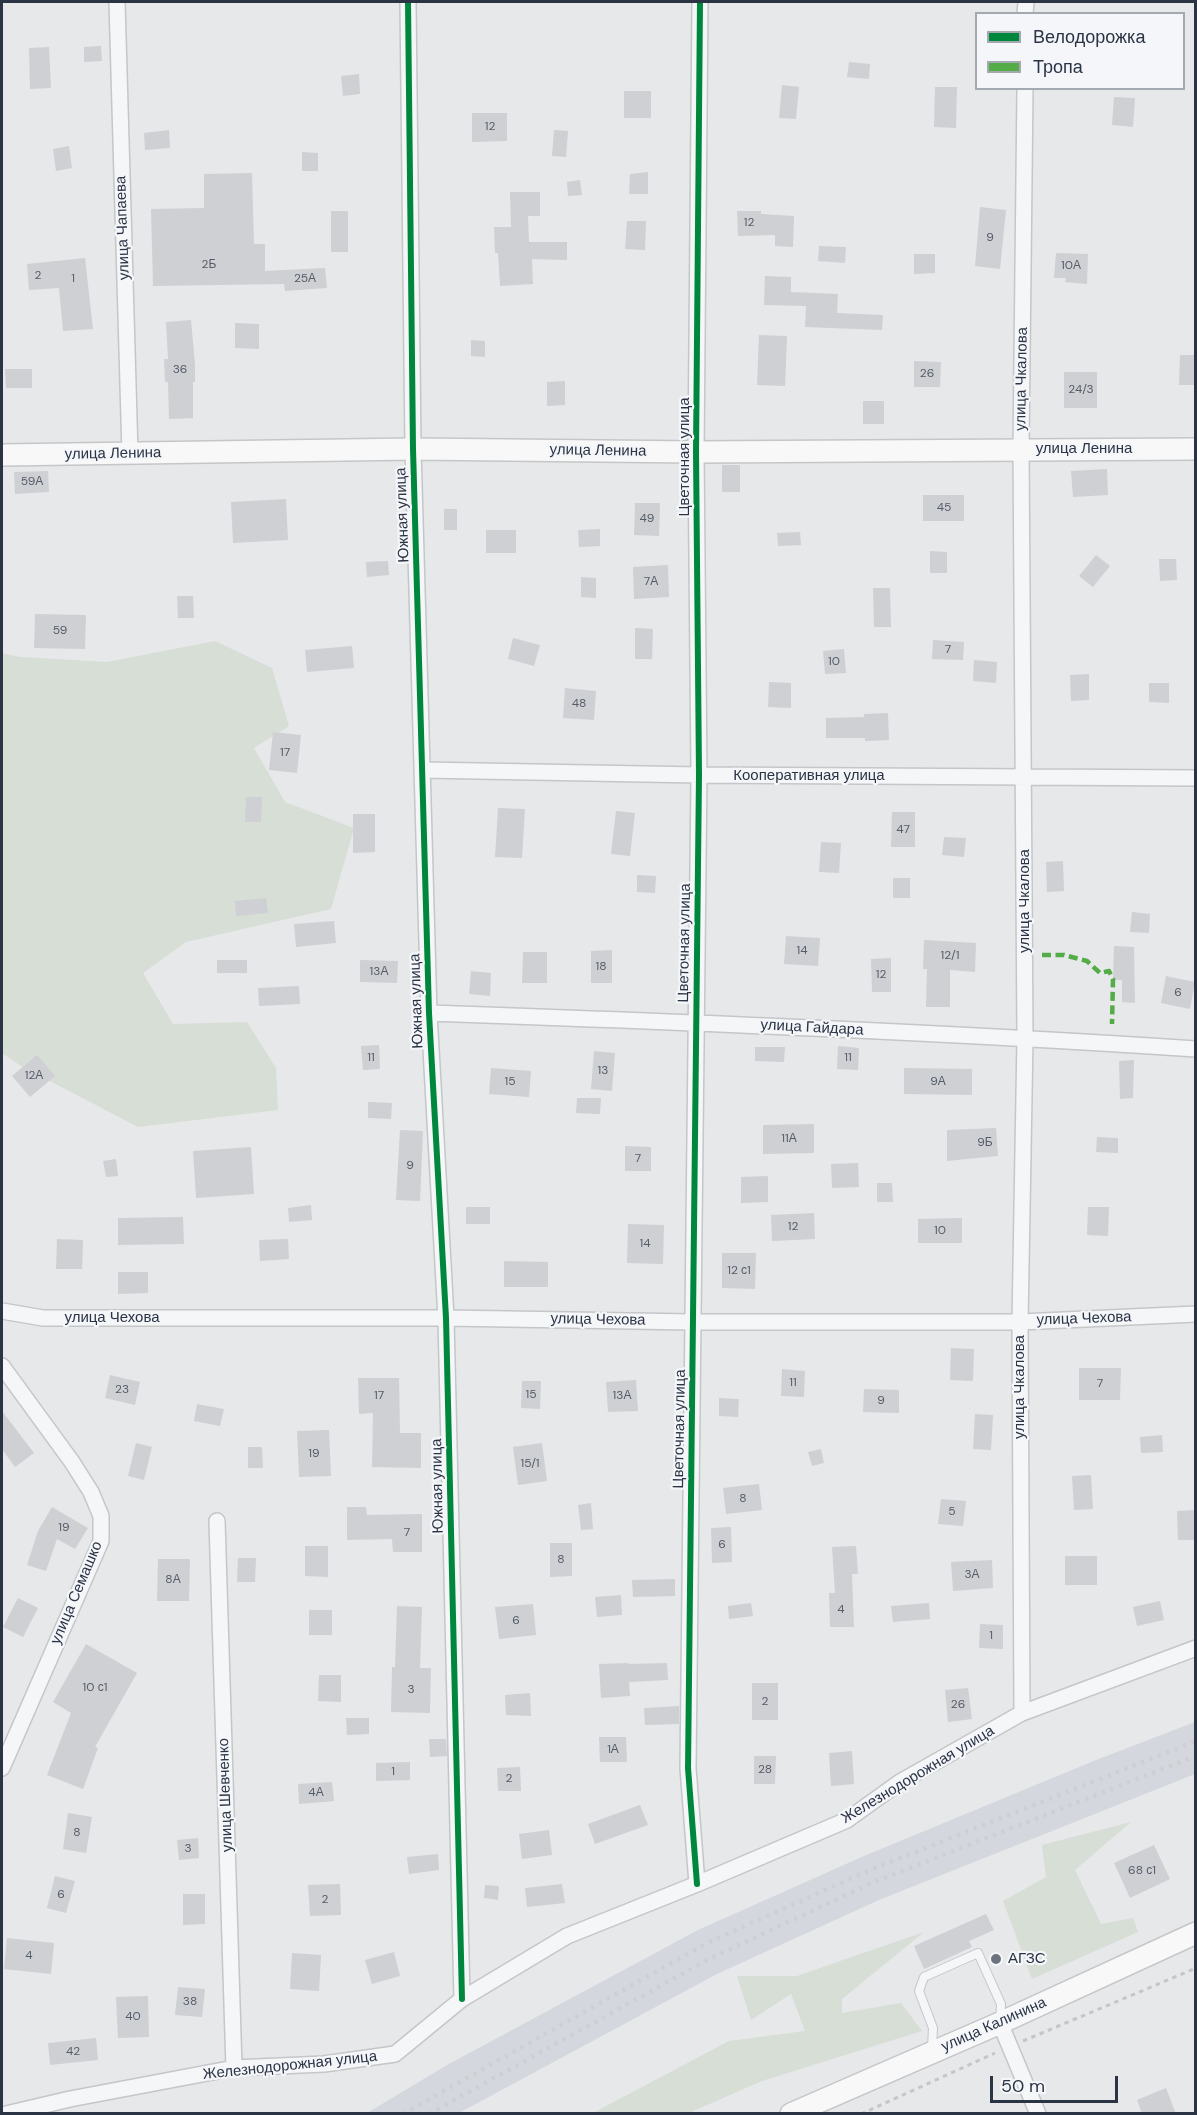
<!DOCTYPE html>
<html>
<head>
<meta charset="utf-8">
<style>
	body { margin:0 }
	#map { position:relative; width:1197px; height:2115px; overflow:hidden; background:#e6e8ea; font-family:"DM Sans",sans-serif }
	canvas { display:block }
	.frame { position:absolute; inset:0; border:3px solid #2b3445; pointer-events:none }
	.legend { position:absolute; left:975px; top:12px; width:210px; height:78px; box-sizing:border-box; background:#f4f6f9; border:2px solid #a4a8b1; margin:0; padding:8px 10px; list-style:none; font-size:18px; color:#2b3445 }
	.legend li { display:flex; align-items:center; gap:12px; height:30px }
	.legend b { width:30px; border:2px solid #a4a8b1 }
	.scale { position:absolute; left:990px; top:2076px; width:128px; height:27px; box-sizing:border-box; border:3px solid #2b3445; border-top:0; padding-left:8px; font-size:18px; line-height:21px; white-space:nowrap; color:#2b3445; -webkit-text-stroke:4px #f4f6f9; paint-order:stroke }
</style>
</head>
<body>
<div id="map">
<canvas width="1197" height="2115"></canvas>
<div class="frame"></div>
<ul class="legend">
<li><b style="height:8px;background:#00873e"></b>Велодорожка</li>
<li><b style="height:8px;background:#54ac47"></b>Тропа</li>
</ul>
<div class="scale">50 m</div>
</div>
<script>
const ctx = document.querySelector('canvas').getContext('2d');
ctx.lineJoin = 'round';
function paint(path, color) { ctx.fillStyle = color; ctx.fill(path, 'evenodd'); }
function trace(path, color, width, dash) { ctx.strokeStyle = color; ctx.lineWidth = width; ctx.lineCap = dash ? 'butt' : 'round'; ctx.setLineDash(dash || []); ctx.stroke(path); }
function drawText(font, color, halo, rows, align = 'center') {
  ctx.font = font + ' "DM Sans",sans-serif'; ctx.lineWidth = 4.5; ctx.setLineDash([]); ctx.textBaseline = 'middle'; ctx.strokeStyle = halo; ctx.fillStyle = color; for (const [text, x, y, turn = 0] of rows) {
    ctx.save(); ctx.translate(x, y); ctx.rotate((+turn || 0) * Math.PI / 180); ctx.textAlign = isNaN(turn) ? turn : align; if (halo) ctx.strokeText(text, 0, 0); ctx.fillText(text, 0, 0); ctx.restore();
  }
}
paint(new Path2D(`
	M1195 1722V1774L879 1900 717 1974 459 2113H367L447 2065 698 1930 864 1856 1096 1760Z`), '#d4d7dd');
paint(new Path2D(`
	M215 641 272 668 289 726 254 748 285 802 354 828 331 909 186 942 143 973 173 1024 247 1022 276 1068 278 1110 138 1127 21 1066 2 1053V653L20 657 107 662Z
	M1131 1822 1075 1870 1101 1924 1133 1918 1138 1932 1032 1979 1003 1901 1046 1877 1042 1845Z
	M924 1932 842 1999V2013L901 2003 922 2031 762 2081 689 2113H593L729 2041 805 2031 791 1994 751 2020 737 1976H797Z`), '#d6ded6');
paint(new Path2D(`
	M101 46 102 61 84 62V47Z
	M49 47 51 88 30 89 29 48Z
	M849 62 870 64 869 79 847 77Z
	M359 74 360 94 343 96 341 76Z
	M782 85 799 87 796 119 779 118Z
	M935 87H957L956 128 934 127Z
	M624 91H651V118H624Z
	M1114 97 1135 98 1133 127 1112 125Z
	M472 113H507V141L472 142Z
	M169 130 170 148 145 150 144 133Z
	M554 130 568 131 566 157 552 156Z
	M69 146 72 168 56 171 53 149Z
	M302 152 318 153V171H302Z
	M648 172V194H629L630 174Z
	M252 173 254 244H265V271L325 268 327 288 285 291 284 284 153 286 151 209 204 208V174Z
	M580 180 582 195 568 196 567 182Z
	M510 192H540V216H528L529 242H567V260L532 259 533 284 500 286 498 253H495L494 227H511Z
	M980 207 1006 210 1000 269 975 266Z
	M331 211H348V252H331Z
	M737 211H761V214L794 216 793 247 775 246V235L738 236Z
	M627 221H646L645 250 625 249Z
	M819 246 846 247 845 263 818 261Z
	M1056 253 1088 254 1087 284 1065 282 1066 278H1054Z
	M914 254H935V273L914 274Z
	M85 258 93 329 63 331 59 288 29 290 27 264Z
	M765 276 791 277V292L838 294 837 313 883 315 882 330 805 327 806 306 764 305Z
	M191 320 195 365V382H193V418L169 419 168 382H165L164 359H168L166 322Z
	M235 323 259 324V349L235 348Z
	M759 335 787 336 785 386 757 385Z
	M471 340 485 341V357L471 356Z
	M1180 355H1196V385H1179Z
	M914 361 941 362 940 387H914Z
	M5 369H32V388H6Z
	M1064 372H1097V408H1064Z
	M565 381V405L547 406V382Z
	M863 401H884V424H863Z
	M722 465H740V492H722Z
	M1107 469 1108 495 1073 497 1071 471Z
	M48 471 49 492 15 494 14 472Z
	M923 495H964V521H923Z
	M286 499 288 540 233 543 231 502Z
	M635 503H660L659 536 634 535Z
	M444 509H457V530H444Z
	M600 529V546L579 547 578 530Z
	M486 530H516V553H486Z
	M800 532 801 545 778 546 777 533Z
	M930 551 947 552V573H930Z
	M1096 555 1110 566 1093 587 1079 576Z
	M1159 559H1176L1177 580 1160 581Z
	M388 561 389 575 367 577 366 562Z
	M668 565 669 597 634 599 633 567Z
	M581 577 596 578V598L581 597Z
	M873 588H890L891 627H874Z
	M177 596H193L194 618H178Z
	M35 614 86 615 85 649 34 648Z
	M635 628 653 629 652 659H635Z
	M513 638 540 645 534 666 508 659Z
	M933 640 964 642 963 660 932 659Z
	M352 646 354 668 307 672 305 650Z
	M844 649 846 673 825 674 823 651Z
	M974 660 997 662 996 683 973 681Z
	M1089 674V700L1071 701 1070 675Z
	M769 682 791 683V708L768 707Z
	M1149 683H1169V703L1149 702Z
	M565 688 596 691 594 720 563 718Z
	M888 713 889 740 865 741V738H826V718L864 717V714Z
	M273 732 301 735 297 773 269 770Z
	M246 797H262L261 822H245Z
	M498 808 525 809 522 858 495 857Z
	M616 811 635 813 630 856 611 854Z
	M892 812H915V847H891Z
	M353 814H375V852L353 853Z
	M944 837 966 838 964 857 942 855Z
	M821 842 841 843 839 873 819 872Z
	M1063 861 1064 891 1047 892 1046 862Z
	M637 875 656 876 655 893 637 892Z
	M893 878H910V898H893Z
	M266 898 268 913 236 916 235 901Z
	M1132 912 1150 914 1149 933 1130 932Z
	M334 921 336 943 296 947 294 924Z
	M786 936 820 938 818 966 784 964Z
	M924 940 976 943 975 972 950 970V1007H926L927 969H923Z
	M1114 946 1134 947 1135 1003 1122 1002V980H1113Z
	M612 950V983H591V951Z
	M523 952H547V983H522Z
	M891 958V992H872L871 959Z
	M217 960H247V973H217Z
	M360 960 398 961 397 983 360 982Z
	M471 971 491 973 490 996 469 994Z
	M1166 976 1195 982 1190 1009 1161 1003Z
	M299 986 300 1004 259 1006 258 988Z
	M379 1045 380 1069 363 1070 361 1046Z
	M838 1046 859 1048 858 1070 837 1069Z
	M755 1047H785L784 1062 755 1061Z
	M594 1051 615 1053 612 1091 591 1089Z
	M37 1055 55 1076 30 1097 12 1076Z
	M1134 1060 1133 1098 1120 1099 1119 1061Z
	M491 1068 531 1071 529 1097 489 1094Z
	M904 1068 972 1069V1095L904 1094Z
	M577 1098H601L600 1114 576 1113Z
	M368 1102 392 1103 391 1119 368 1118Z
	M814 1124V1153L763 1154V1125Z
	M996 1128 998 1156 947 1161V1130Z
	M400 1130 423 1131 420 1201 396 1200Z
	M1097 1137 1118 1138V1153L1096 1152Z
	M625 1146 651 1147V1171H625Z
	M251 1147 254 1194 196 1198 193 1151Z
	M116 1159 118 1176 106 1177 103 1161Z
	M858 1163 859 1187 832 1188 831 1164Z
	M768 1176V1202L741 1203V1177Z
	M877 1183H892L893 1202H877Z
	M311 1205 312 1220 289 1222 288 1208Z
	M466 1207H490V1224H466Z
	M1088 1207H1109L1108 1236 1087 1235Z
	M814 1213 815 1239 772 1241 771 1215Z
	M183 1217 184 1244 118 1245V1218Z
	M962 1218V1243H918V1219Z
	M628 1224 664 1225 663 1264 627 1263Z
	M57 1239 83 1240 82 1269H56Z
	M288 1239 289 1259 260 1261 259 1240Z
	M722 1253H756L755 1289 722 1288Z
	M504 1261 548 1262V1287H504Z
	M118 1272H148V1293L118 1294Z
	M951 1348 974 1349 973 1381 950 1380Z
	M1079 1368H1121L1120 1400H1079Z
	M782 1369 805 1371 804 1397 781 1396Z
	M110 1375 140 1382 135 1405 105 1398Z
	M358 1378H399L400 1433H421V1468L372 1467 373 1413 359 1414Z
	M636 1380 638 1411 608 1412 606 1382Z
	M522 1381H541L540 1409 521 1408Z
	M864 1389 899 1390V1413L863 1412Z
	M719 1398 739 1399 738 1417 719 1416Z
	M197 1404 224 1409 220 1426 194 1421Z
	M2 1411 34 1453 15 1467 2 1449Z
	M975 1414 993 1415 991 1450 973 1449Z
	M329 1430 331 1476 299 1477 297 1431Z
	M1162 1435 1163 1452 1141 1453 1140 1437Z
	M136 1443 152 1447 144 1480 128 1476Z
	M542 1443 547 1481 518 1485 513 1447Z
	M248 1447H262L263 1468H248Z
	M821 1449 824 1463 812 1466 808 1452Z
	M1091 1475 1093 1509 1074 1510 1072 1476Z
	M759 1484 762 1510 726 1514 723 1488Z
	M941 1499 966 1501 963 1526 938 1524Z
	M591 1503 593 1529 581 1530 578 1505Z
	M52 1507 88 1528 75 1549 57 1539 46 1571 27 1565 38 1531Z
	M347 1507H366L367 1515 422 1514V1552H393L392 1539 347 1540Z
	M1196 1510V1540H1178L1177 1511Z
	M731 1527 732 1562 712 1563 711 1528Z
	M550 1543H572V1576L550 1577Z
	M305 1546H328V1577L305 1576Z
	M856 1546 858 1574H852L854 1627H830L829 1593H835L832 1547Z
	M1065 1556H1097V1585H1065Z
	M238 1558H256L255 1582H237Z
	M158 1559H190L189 1601H157Z
	M992 1560 993 1588 953 1591 951 1562Z
	M675 1579V1596L633 1597 632 1580Z
	M621 1595 622 1615 597 1617 595 1597Z
	M18 1598 38 1608 23 1637 3 1627Z
	M1160 1601 1164 1620 1137 1626 1133 1607Z
	M751 1603 753 1616 729 1619 728 1606Z
	M929 1603 930 1619 893 1622 891 1606Z
	M533 1604 536 1635 499 1639 495 1607Z
	M397 1606 422 1607 420 1668H431L430 1713 391 1712 392 1667H395Z
	M309 1610H332V1635H309Z
	M980 1624 1003 1625V1649L979 1648Z
	M86 1644 137 1673 95 1747 98 1748 83 1789 47 1775 71 1713 53 1702Z
	M628 1663 629 1664 667 1663 668 1680 629 1682 630 1696 601 1698 599 1664Z
	M319 1675H341V1702L318 1701Z
	M752 1683H778V1720H752Z
	M968 1688 972 1719 948 1722 945 1690Z
	M530 1693 531 1716 506 1715 505 1695Z
	M679 1706V1724L645 1725 644 1708Z
	M346 1718H369V1734L347 1735Z
	M599 1737H626L627 1762H600Z
	M429 1739H446L447 1756 430 1757Z
	M852 1751 854 1784 831 1786 829 1753Z
	M754 1756H776L775 1784H754Z
	M410 1762V1780L376 1781V1763Z
	M520 1767 521 1791H498L497 1768Z
	M332 1782 334 1801 299 1804 298 1784Z
	M640 1805 648 1825 595 1844 588 1824Z
	M68 1813 92 1817 86 1853 63 1849Z
	M549 1830 552 1855 522 1859 519 1834Z
	M198 1838 199 1858 179 1860 177 1840Z
	M1154 1845 1170 1879 1130 1898 1114 1863Z
	M438 1854 439 1870 409 1874 407 1857Z
	M55 1876 75 1881 66 1913 47 1908Z
	M340 1884 341 1915 310 1916 308 1885Z
	M562 1884 565 1903 527 1907 525 1888Z
	M485 1885 499 1886 498 1900 484 1898Z
	M183 1894H205V1924L183 1925Z
	M986 1914 994 1930 969 1941 972 1947 924 1969 914 1946Z
	M7 1938 54 1943 51 1974 4 1969Z
	M394 1952 400 1976 372 1984 365 1960Z
	M292 1953 321 1955 319 1991 290 1989Z
	M178 1987 205 1989 202 2017 175 2015Z
	M148 1996 149 2037 118 2038 116 1997Z
	M96 2038 98 2060 50 2065 48 2043Z
	M1166 2088 1176 2114H1142L1137 2100Z`), '#ced0d3');
const lane = new Path2D(`
	M932 2048 933 2028 919 1991 924 1977 978 1953 1001 2004 1000 2021`);
const street = new Path2D(`
	M117 2 130 454
	M408 2 413 449 429 1013 446 1318 462 1999
	M1025 14 1026 2
	M423 770 699 775 1196 778
	M429 1013C684 1022 940 1032 1196 1049
	M2 1311 43 1318H446L693 1322H1020L1196 1314
	M2 1366 72 1462 91 1492 101 1516V1541L2 1768
	M217 1521 234 2068
	M1022 1713 1020 1322 1025 1038 1021 448 1025 88
	M697 1884 688 1768 699 775 696 452 700 2
	M1000 2023 1038 2114
	M6 2114 70 2099 234 2068 324 2064 395 2054 462 1999 567 1936 697 1884 847 1820 900 1782 1022 1713 1196 1648`);
const secondary = new Path2D(`
	M2 455 413 449 696 452 1196 449
	M791 2114 1000 2023 1196 1933`);
trace(lane, '#c4c6c8', 10);
trace(street, '#c4c6c8', 18);
trace(secondary, '#c4c6c8', 24);
trace(new Path2D(`
	M1023 2041 1196 1968
	M861 2114 995 2053`), '#c5c6ca', 3, [4.5, 4.5]);
trace(lane, '#f5f6f7', 8);
trace(street, '#f5f6f7', 15);
trace(secondary, '#f8f8f8', 21);
trace(new Path2D(`
	M403 2114 707 1943 870 1870 1196 1741
	M429 2114 709 1959 874 1882 1196 1756`), '#cecfd2', 4.5, [3, 6]);
trace(new Path2D(`
	M1042 955H1064L1087 961 1100 973 1109 971 1113 979 1112 1024`), '#54ac47', 4.5, [9, 4.5]);
trace(new Path2D(`
	M408 2 413 449 429 1013 446 1318 462 1999
	M697 1884 688 1768 699 775 696 452 700 2`), '#00873e', 6);
for (const [x, y, r, color] of [
	[996,1959,6,"#6c737f"]
]) { const dot = new Path2D(); dot.arc(x, y, r, 0, 2 * Math.PI); ctx.fillStyle = color; ctx.fill(dot); trace(dot, '#f4f6f9', 2); }
drawText('12px', '#545c69', null, [
	["12",490,127],
	["12",749,223],
	["9",990,238],
	["2Б",209,265],
	["10А",1071,266],
	["2",38,276],
	["1",73,279],
	["25А",305,279],
	["36",180,370],
	["26",927,374],
	["24/3",1081,390],
	["59А",32,482],
	["45",944,508],
	["49",647,519],
	["7А",651,582],
	["59",60,631],
	["7",948,650],
	["10",834,662],
	["48",579,704],
	["17",285,753],
	["47",903,830],
	["14",802,951],
	["12/1",950,956],
	["18",601,967],
	["13А",379,972],
	["12",881,975],
	["6",1178,993],
	["11",371,1058],
	["11",848,1058],
	["13",603,1071],
	["12А",34,1076],
	["15",510,1082],
	["9А",938,1082],
	["11А",789,1139],
	["9Б",985,1143],
	["7",638,1159],
	["9",410,1166],
	["12",793,1227],
	["10",940,1231],
	["14",645,1244],
	["12 с1",739,1271],
	["11",793,1383],
	["7",1100,1384],
	["23",122,1390],
	["15",531,1395],
	["17",379,1396],
	["13А",622,1396],
	["9",881,1401],
	["19",314,1454],
	["15/1",530,1464],
	["8",743,1499],
	["5",952,1512],
	["19",64,1528],
	["7",407,1533],
	["6",722,1545],
	["8",561,1560],
	["3А",972,1575],
	["8А",173,1580],
	["4",841,1610],
	["6",516,1621],
	["1",991,1636],
	["10 с1",95,1688],
	["3",411,1690],
	["2",765,1702],
	["26",958,1705],
	["1А",613,1750],
	["28",765,1770],
	["1",393,1772],
	["2",509,1779],
	["4А",316,1793],
	["8",77,1833],
	["3",188,1849],
	["68 с1",1142,1871],
	["6",61,1895],
	["2",325,1900],
	["4",29,1956],
	["38",190,2002],
	["40",133,2017],
	["42",73,2052]
]);
drawText('15px', '#2b3445', '#f4f6f9', [
	["улица Чапаева",123,228,-92],
	["улица Чкалова",1022,379,-89],
	["улица Ленина",1084,449],
	["улица Ленина",598,451,1],
	["улица Ленина",113,454,-1],
	["Цветочная улица",685,457,-90],
	["Южная улица",403,515,-92],
	["Кооперативная улица",809,776],
	["улица Чкалова",1025,901,-90],
	["Цветочная улица",685,943,-89],
	["Южная улица",417,1001,-92],
	["улица Гайдара",812,1028,3],
	["улица Чехова",112,1318],
	["улица Чехова",1084,1319,-2],
	["улица Чехова",598,1320,1],
	["улица Чкалова",1020,1387,-90],
	["Цветочная улица",680,1429,-89],
	["Южная улица",438,1486,-91],
	["улица Семашко",77,1593,-67],
	["Железнодорожная улица",918,1775,-31],
	["улица Шевченко",226,1795,-92],
	["улица Калинина",994,2025,-24],
	["Железнодорожная улица",290,2066,-6]
]);
drawText('15px', '#2b3445', '#f4f6f9', [
	["АГЗС",1008,1959]
], 'left');
</script>
</body>
</html>
